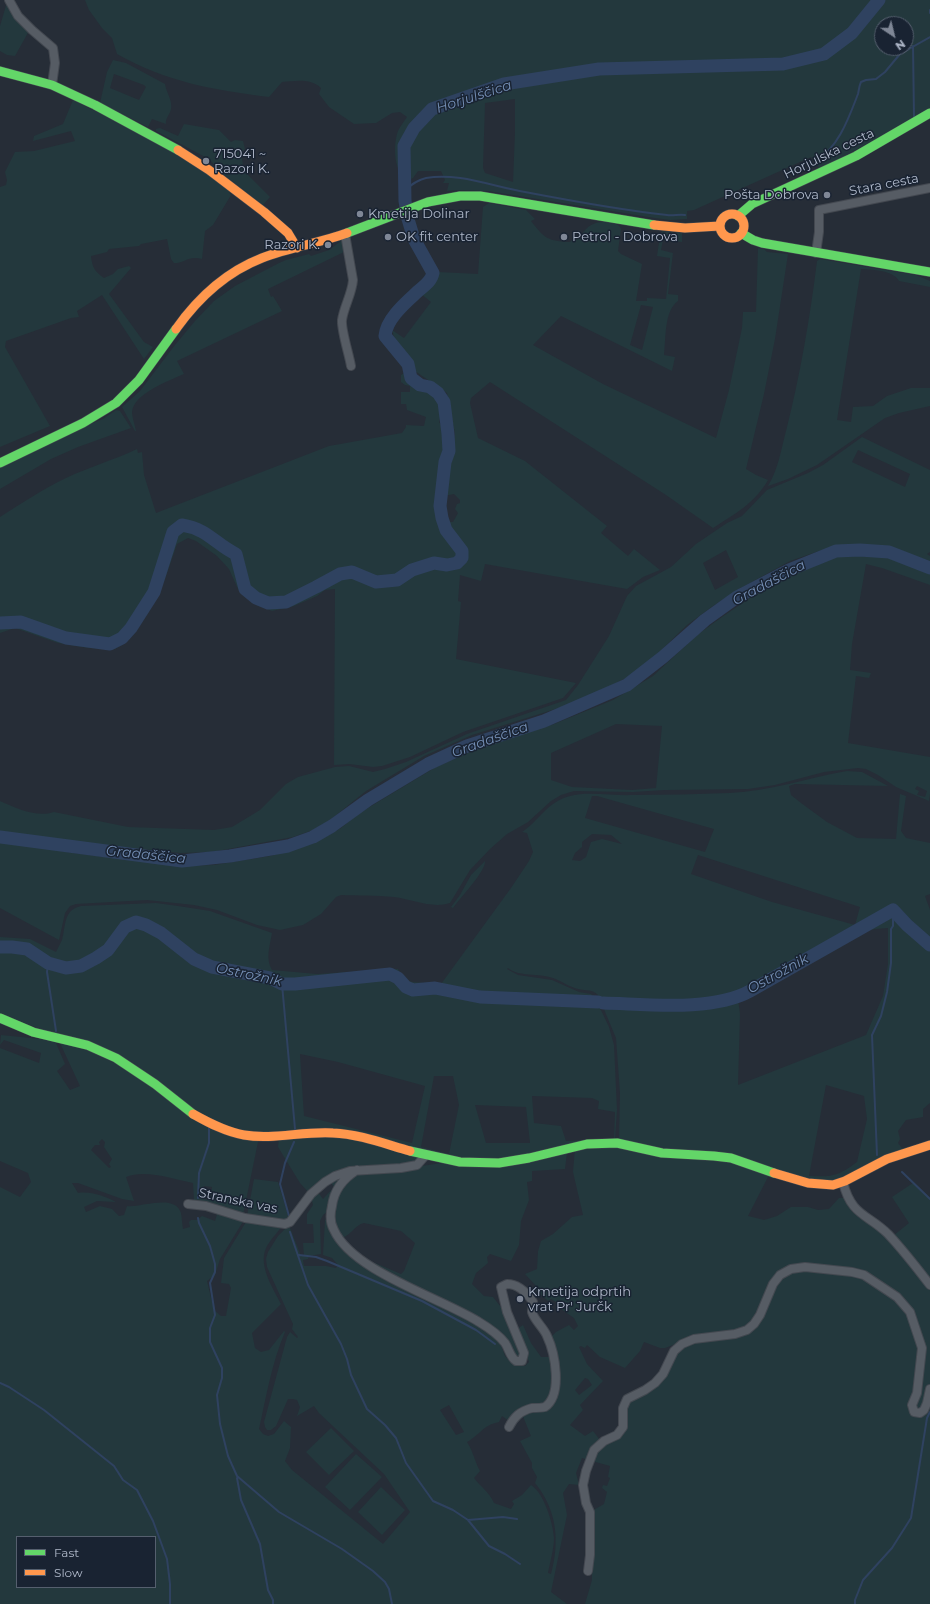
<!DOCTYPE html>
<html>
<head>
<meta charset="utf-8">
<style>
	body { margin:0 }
	#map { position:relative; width:930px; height:1604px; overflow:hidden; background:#262d37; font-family:Montserrat,sans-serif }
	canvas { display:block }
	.legend { position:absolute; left:16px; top:1536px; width:140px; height:52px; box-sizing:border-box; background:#192332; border:1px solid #555f6e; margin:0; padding:5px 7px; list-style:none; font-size:12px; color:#afb8c9 }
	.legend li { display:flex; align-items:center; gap:8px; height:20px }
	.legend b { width:20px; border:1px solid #555f6e }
	.north { position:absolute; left:874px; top:16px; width:40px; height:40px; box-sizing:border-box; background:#192332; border:1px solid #555f6e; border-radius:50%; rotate:145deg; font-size:11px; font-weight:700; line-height:16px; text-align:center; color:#afb8c9 }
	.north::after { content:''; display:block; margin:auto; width:14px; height:18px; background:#7f8796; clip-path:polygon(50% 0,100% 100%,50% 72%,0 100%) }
</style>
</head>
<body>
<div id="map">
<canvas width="930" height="1604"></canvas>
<ul class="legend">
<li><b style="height:5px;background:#63d668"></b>Fast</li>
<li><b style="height:5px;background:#ff974d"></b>Slow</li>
</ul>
<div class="north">N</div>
</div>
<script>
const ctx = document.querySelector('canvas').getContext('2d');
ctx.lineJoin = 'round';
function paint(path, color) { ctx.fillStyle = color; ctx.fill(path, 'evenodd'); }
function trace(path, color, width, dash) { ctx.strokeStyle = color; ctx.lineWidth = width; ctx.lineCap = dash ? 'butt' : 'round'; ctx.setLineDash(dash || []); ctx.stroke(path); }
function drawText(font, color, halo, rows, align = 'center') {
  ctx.font = font + ' Montserrat,sans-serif'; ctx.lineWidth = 3; ctx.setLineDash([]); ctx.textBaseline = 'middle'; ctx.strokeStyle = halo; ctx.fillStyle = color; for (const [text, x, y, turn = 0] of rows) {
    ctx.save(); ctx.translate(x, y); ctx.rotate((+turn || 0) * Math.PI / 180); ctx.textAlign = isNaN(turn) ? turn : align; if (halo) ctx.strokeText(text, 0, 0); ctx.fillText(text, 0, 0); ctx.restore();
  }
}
paint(new Path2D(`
	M85 0H930V109L914 119 820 169 811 157 694 210 687 211V219L670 220 655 218 488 191 457 190 447 191 449 183H443L445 180 441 171H418L413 178 409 180C393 175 393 144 398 131 400 126 404 122 407 117L400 112 392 113 376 123 354 124 329 107 319 94 321 88C311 78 295 81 282 82L269 97C214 90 166 82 117 54L112 38 102 28 89 10ZM882 24H906V48H882ZM515 99V132L513 182 485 173 483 168 485 103Z
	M7 2 29 31 15 56 7 55 0 51V26Z
	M113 60 126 63 165 84C166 92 173 101 171 109 170 115 165 118 166 124L152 119 148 127 100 103 107 72ZM114 74 144 85 146 87 139 100 110 88Z
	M73 100 170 148 227 188 231 195 213 225 205 231 202 259C188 255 186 263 174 263L171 259 167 239 141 244 139 246 109 249 107 252 91 256C92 267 95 272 104 278L113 274 118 269 129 266 131 268 109 294 144 342 153 347 144 359 102 295 77 311 79 317 71 318 6 341 5 347 50 426 0 447V187L6 185 7 180 5 172 15 152 34 151 75 141 71 131 33 141 34 136 63 124Z
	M184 124 219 130 231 142 235 140 243 141 245 149 241 153 244 171 270 197 263 205 223 174 209 159 156 131V129L160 128 178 136Z
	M489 203 526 210 535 219 531 221C545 239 548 241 570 242L573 239H579C586 226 595 219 611 223 616 224 619 224 621 229L618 251 621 254 642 264 636 301H647V298L666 299 670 258 657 256 660 236 662 231 682 233V242L663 240 661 250 673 253 668 294 678 295V301C664 311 666 338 664 355L675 357 672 371 561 316 533 345 603 384 716 438 729 390 742 328 743 312H756L758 248 764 249 767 252 788 254 775 339 764 394 746 469 756 475 768 480C755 503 735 514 713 528L666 495 490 382 471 398 470 403 478 438 525 461 607 526 601 533 628 556 634 549 660 570 643 577 627 589 485 564 481 581 460 575 458 601 461 602 456 659 576 683 563 698 463 732 410 757 382 766 373 767 349 764 334 765 335 589 325 590 317 596 294 606 272 611 252 603 238 589 229 569 217 556 196 541 188 538 177 544 165 579 148 613 134 634 115 649 89 648 58 643 15 628 0 633V517C22 503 43 489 66 478 89 467 114 460 137 449L138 453 142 452 144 475 156 513 329 446 402 433 406 427V425L424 426 426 417 407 410 406 404H401V392H410V386L405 385 401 382V375L406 372 412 382 419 387 427 388 440 401 442 408 439 422 444 429 446 447 451 450 455 434 447 393 415 371 414 365 395 341 392 330 404 338 431 302 420 293 436 280 438 272 478 274 483 207ZM641 305 653 307 642 350 630 345ZM454 494 460 500V503L457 504 455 509 458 513 453 522H449L444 515V496Z
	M341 241 344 243 346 251 268 289 271 297 273 296 282 311 177 361 184 374C169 381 134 393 132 412 132 417 135 425 136 431H135L122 407 140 391 175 345 195 321 214 301 235 286 279 263 286 260 309 254 311 256 329 250Z
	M820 259 916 275 930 281V287L899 281C893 270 873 270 861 269L837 420 851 422 853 407 873 406 887 396 911 388H930V406L899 413 885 418 817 465 788 479 768 486C778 470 781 450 786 431 800 376 810 318 817 261Z
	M116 410 120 411 131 428 78 447 51 459 0 489V466L82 427 103 419Z
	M862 437 930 470V552L927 554 930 556V561L895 550 870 546 842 545 816 552 790 561 739 589 713 606 687 625 647 664 626 678 578 702 472 735 424 756 366 791 330 820 313 830 293 837 212 852 180 853 0 834V801C16 808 36 818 54 812L128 827 214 830 232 827 260 810 286 784 298 777 335 767 349 766 373 772 385 769 406 762 467 734 566 700 578 685 609 636 627 596 636 586 671 567 696 544 727 523 742 516 767 490 808 473 823 465ZM858 450 910 474 905 487 852 462ZM726 550 738 577 715 590 703 563Z
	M867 554 889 558 930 574V585L882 568 866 564 852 644 850 670 871 673 869 678 856 676 848 743 930 757V794L929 801 896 787 878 775 866 769 858 768 824 772 775 785 748 789 665 790 633 792 574 791 561 795 551 801 528 822 507 834 490 849 470 870 450 903C432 909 412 899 394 897 376 895 358 896 341 895L336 897 321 914 303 925 280 930 257 925 217 910 194 905 147 900 76 904 70 906 65 913 59 940 0 908V840L73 853 181 866 214 865 270 856 297 848 323 838 341 828 358 814 436 767 473 751 508 738 554 724 613 700 653 676 697 635 722 617 753 596 795 574 819 563 843 555ZM616 724 662 726 656 788 632 790 572 787 551 780V753ZM917 786 927 791 925 797 917 795 919 791 915 789Z
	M847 771 862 772 888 786 795 784 789 786 791 795 801 803 827 822 857 838 896 839 900 794 906 796 901 831 906 838 930 843V894L925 896 930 910V1103L923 1109V1117L906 1120 898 1131 900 1139 898 1143 904 1151 840 1181 816 1182 742 1159 672 1152 619 1140 620 1093 616 1038 598 995C592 989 587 991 578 989 569 987 562 981 553 978 539 973 518 977 508 968L507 969 518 975 552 980 579 992 591 994 598 1001 599 1006 609 1027 614 1045 617 1110 615 1140 513 1160 445 1158 370 1137 249 1134 212 1122 157 1083 54 1034 0 1014V937L30 939 56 952C58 948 60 944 62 940 66 926 63 910 81 906L156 903 178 906 210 911 272 933C270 946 265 958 272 970L317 974 398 969 404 979 412 982 441 984 511 888 529 861 533 852 527 833 522 832C540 820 547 802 570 796 587 791 615 796 633 795 666 795 698 794 730 793 770 791 808 778 847 771ZM592 796H597L714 829 705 852 585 818ZM592 834 611 835 622 844 602 839 591 842 586 857 580 861 572 860 575 853 582 847V842ZM698 855 860 907 855 925 772 902 691 874ZM888 928V964L883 996 866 1035 738 1085 740 1014 738 999 858 933 875 929ZM300 1054 338 1062 425 1086 412 1143 304 1116ZM434 1076H453L459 1105 449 1154 421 1147ZM826 1085 864 1096 867 1119 857 1162C838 1176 833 1177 809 1176ZM532 1096 592 1098 599 1101 598 1109 615 1112 614 1139 566 1141 561 1126 534 1123ZM475 1105 526 1107 530 1143H486Z
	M485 861C486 871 460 898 453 908L451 907 460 895 471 875Z
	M1 1035 51 1040 56 1043 65 1064 57 1071 70 1090 80 1086 60 1043 61 1041C92 1048 121 1061 147 1080 175 1102 204 1130 241 1136 247 1137 253 1137 259 1137L243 1215 194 1200 193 1183C174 1179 144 1169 126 1177L134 1201 122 1199 78 1183H72L78 1193C91 1191 104 1196 116 1202L97 1201 84 1207 86 1212 100 1206 112 1209 119 1216 124 1215 127 1206C140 1208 175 1193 181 1213 182 1218 182 1224 183 1229L190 1227 189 1222 191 1220H197L202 1216 215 1221 218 1211 243 1218 244 1220 220 1259 215 1275 207 1281 214 1310 221 1316H226L231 1288 229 1284 221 1283 224 1258 246 1222 249 1219 268 1222 283 1225C277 1233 270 1240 266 1248 258 1266 273 1288 281 1304L252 1333 255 1348 261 1352 269 1350 284 1331 285 1332C272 1362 266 1397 259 1429L263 1434 268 1436 274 1434 284 1421 291 1427 290 1448 285 1461 292 1470 383 1544 410 1512 384 1474 319 1413 314 1406 297 1416 300 1407 297 1400 293 1399H288L276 1426 271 1430H267L265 1427 264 1422 287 1337 290 1332 297 1338 298 1337 292 1329 293 1324 267 1267 266 1259 268 1252 278 1236 287 1227 290 1228 301 1256H304L303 1243H314L313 1224H307V1214L313 1205 311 1196 317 1191 323 1199 334 1187 330 1181 343 1174 345 1176 333 1193 329 1210 323 1215 320 1221 321 1254 309 1256 308 1259 303 1260 304 1266H326L336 1268 338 1265 332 1258 323 1255 325 1220 329 1216V1227L332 1233 353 1258 372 1272 459 1313 494 1336 500 1342 505 1356 511 1362 520 1366H525L529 1362 517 1329 523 1325 531 1343 541 1357H552L554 1378 549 1402C531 1411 524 1402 509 1421L502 1416 499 1422C483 1425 480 1435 467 1442 473 1451 475 1462 480 1471L474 1478C480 1486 490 1493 494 1503L511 1509 514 1504 512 1501 522 1495 531 1485C544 1493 553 1523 554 1538 554 1549 550 1562 548 1573L551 1574C560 1541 557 1510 535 1483L537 1477 532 1468V1463L520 1441 531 1436 522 1414 552 1407C561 1384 559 1360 551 1337L556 1332 569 1325 574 1330 578 1326 574 1318 558 1307 559 1304 551 1299 548 1301 533 1288 536 1286 525 1274 537 1269 538 1251 541 1241 553 1234 572 1217 583 1215 573 1172 575 1148C603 1140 629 1150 656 1155 673 1158 689 1156 705 1157 728 1159 748 1166 769 1175L748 1216 764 1220 777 1216 791 1207H808L818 1210 829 1209 839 1198H849L865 1215 886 1228 893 1236 909 1223 892 1197 913 1183 930 1199V1604H585L592 1580V1511L604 1504 607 1492 602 1488 603 1485 607 1486 610 1478 608 1477 610 1466 592 1461C600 1436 618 1446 624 1433 629 1423 623 1412 628 1403 631 1396 650 1392 658 1385 668 1377 669 1366 675 1356 686 1339 713 1340 731 1336L732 1332 694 1337 665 1348H660L644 1342 640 1351 625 1368 600 1357 587 1345 585 1348 581 1346 579 1347 587 1364 603 1381 580 1405 583 1410 570 1425 585 1436 593 1431 600 1440 594 1445 589 1460 582 1458 576 1473 579 1485 569 1484 563 1493 567 1515 551 1592 567 1604H0V1187L20 1197 31 1182 28 1173 0 1161V1048L39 1063 41 1053 4 1040 0 1045ZM102 1139 105 1142 104 1147 112 1159 109 1164 111 1167 109 1168 91 1150 95 1145H100L99 1142ZM204 1186 212 1187 210 1200 202 1199ZM585 1378 588 1379 592 1385 579 1395 575 1390ZM449 1405 464 1432 456 1435 440 1410ZM17 1537H155V1587H17Z
	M339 1135 417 1157V1160L413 1164 346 1169 310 1194 300 1183 278 1147 279 1137Z
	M567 1153 565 1169 532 1171V1181L527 1182 529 1200 521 1221 519 1245 511 1261 490 1254 487 1257 488 1263 476 1273 472 1284 484 1296 493 1297 504 1311 521 1356 518 1359 504 1339 372 1265 375 1263 401 1274 404 1271 415 1243 401 1231 364 1223C355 1225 351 1235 342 1238L334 1225 333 1210 337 1195 344 1184 356 1173 401 1169 442 1163Z
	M254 1179 278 1182 289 1219 286 1221 247 1216Z
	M331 1428 354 1451 329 1475 306 1452Z
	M356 1454 382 1477 350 1510 325 1487Z
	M381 1487 405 1510 382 1535 358 1512Z`), '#23383d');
trace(new Path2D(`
	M930 10V13
	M913 46 914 117
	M816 161C839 147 849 117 858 94 859 90 859 86 861 82L866 80 876 79 885 72 900 54 930 37
	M405 190C411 185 417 180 426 178 458 172 494 187 525 192 572 201 620 210 667 215 673 216 679 214 685 215
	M48 963 47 972 56 1031
	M282 984 295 1129
	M877 1155 872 1035 881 1016 887 992 891 963V929L893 926V910
	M902 1172 930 1199
	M198 1198 199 1173 209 1143V1127
	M289 1216 280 1184 285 1163 294 1142
	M198 1218 199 1223 210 1246 215 1264V1272L210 1283 215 1315 210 1328V1342L222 1368V1378L217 1395 220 1424 228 1456 237 1476 279 1512 342 1549 373 1571 385 1582 389 1589 392 1604
	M290 1232 308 1285 341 1344 347 1359 351 1375 367 1409 385 1425 396 1438 406 1463 433 1501 453 1510 468 1520 489 1546 505 1554 520 1564
	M299 1255 316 1257 327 1261 422 1301 476 1330 495 1344
	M0 1383 9 1387 44 1410 114 1466 123 1480 137 1490 153 1521 167 1559 170 1584V1604
	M237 1478 241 1500 260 1544 268 1590 273 1600V1604
	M468 1520 503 1517 517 1519
	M855 1604V1600L863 1580 892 1548 911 1518 927 1418 930 1412`), '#2f4260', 2);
trace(new Path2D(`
	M0 623 21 622 66 638 110 644 122 638 131 628 154 592 173 532 182 525C208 529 215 544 236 554L245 589 256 598 268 603 286 602 316 587 340 574 352 572 376 582 397 580 412 570 434 563 447 565 457 563 462 558V551L446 530 442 518 440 506 445 462 449 451 448 434 444 402 438 393 430 387 420 385 411 378 408 364 385 336C386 320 404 304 415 294 422 287 431 283 433 273L414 239 408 219 405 201 404 146 414 128 432 109 504 84 599 69 783 64 824 54 852 33 879 0
	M0 837 182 861 230 856 288 846 313 837 332 826 368 800 428 764 467 746 544 721 627 685 663 657 705 620 737 597 789 570 836 551 860 550 889 552 930 568
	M0 947H12L27 949 48 963 66 968 81 966 96 958 108 950 125 927 136 922 146 925 161 933 194 959 212 967 270 978 282 984H295L390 974 398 978 406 987 413 990 435 988 480 997 598 1002
	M603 1003C646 1004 712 1012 750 991L893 910 907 925 930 945`), '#2f4260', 13);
const street = new Path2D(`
	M9 0 18 16 32 30 53 48 55 63 52 85
	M345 234 353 280C352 294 344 306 342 320 341 330 349 354 351 366
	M816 253 819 232V210L930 188
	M357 1170C344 1178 334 1190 332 1206 330 1214 330 1223 334 1230 352 1271 441 1298 479 1322 489 1328 498 1334 505 1343 509 1349 510 1357 516 1361H522L524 1353 507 1312 501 1287 507 1284C519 1284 527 1293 533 1302 533 1306 532 1309 532 1312 534 1320 544 1328 547 1336 555 1353 563 1394 545 1407 541 1408 536 1408 532 1408 520 1411 514 1417 509 1427
	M843 1182C851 1216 868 1214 888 1234 903 1250 917 1268 930 1285
	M188 1204 206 1206 245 1218 285 1224 290 1222 311 1194 325 1182 335 1176 350 1171 401 1168 417 1165 425 1156
	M588 1571 590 1555V1512L586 1503 583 1485 586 1471 594 1450 604 1441 617 1435 623 1427V1408L627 1399 645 1390 655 1383 663 1374 674 1351 682 1344 694 1339 735 1334 747 1330 754 1324 760 1315 773 1284 780 1275 791 1269 805 1267 852 1272 864 1275 897 1297 910 1312 922 1348 917 1393 912 1405 914 1412 920 1413 924 1410 927 1403 930 1389`);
const fast = new Path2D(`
	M0 71 52 85 95 105 178 150
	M738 216 752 204 856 156 930 113
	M347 233 428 202 460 196H480L654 225
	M741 233 753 240 762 243 930 272
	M0 463 83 423 116 403 139 380 176 329
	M0 1018 33 1032 87 1045 116 1058 155 1084 193 1114
	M410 1151 460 1162 499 1163 529 1158 587 1144 617 1143 662 1153 714 1156 731 1158 774 1173`);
const slow = new Path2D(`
	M178 150 209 170 264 212 288 233 297 248
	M720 226a12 12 0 1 1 24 0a12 12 0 1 1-24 0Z
	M654 225 685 228 720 226
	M176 329C198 298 226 272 262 258 290 247 320 243 347 233
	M193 1114C209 1123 226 1132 244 1135 273 1140 303 1131 333 1133 359 1134 385 1144 410 1151
	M774 1173 808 1183 833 1185 845 1181 887 1159 930 1145`);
trace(street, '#434850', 10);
trace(fast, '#434850', 10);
trace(slow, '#434850', 10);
trace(street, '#565c64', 8);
trace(fast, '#63d668', 9);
trace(slow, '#ff974d', 9);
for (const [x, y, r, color] of [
	[206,161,4,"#7f8796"],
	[827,195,4,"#7f8796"],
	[360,214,4,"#7f8796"],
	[388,237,4,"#7f8796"],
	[564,237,4,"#7f8796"],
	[328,245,4,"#7f8796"],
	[520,1299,4,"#7f8796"]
]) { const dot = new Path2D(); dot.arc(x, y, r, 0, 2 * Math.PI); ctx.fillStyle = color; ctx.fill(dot); trace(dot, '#192332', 1.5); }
drawText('13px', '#afb8c9', '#192332', [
	["715041 ~",214,154],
	["Razori K.",214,169],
	["Pošta Dobrova",819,195,"right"],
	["Kmetija Dolinar",368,214],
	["OK fit center",396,237],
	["Petrol - Dobrova",572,237],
	["Razori K.",320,245,"right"],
	["Kmetija odprtih",528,1292],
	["vrat Pr' Jurčk",528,1307]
], 'left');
drawText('13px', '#afb8c9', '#192332', [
	["Horjulska cesta",829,154,-26],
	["Stara cesta",884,185,-11],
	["Stranska vas",238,1201,12]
]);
drawText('italic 14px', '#748eb4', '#192332', [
	["Horjulščica",474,97,-18],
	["Gradaščica",769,583,-28],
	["Gradaščica",490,740,-20],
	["Gradaščica",146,855,6],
	["Ostrožnik",778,974,-29],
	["Ostrožnik",249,975,12]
]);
</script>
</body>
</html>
